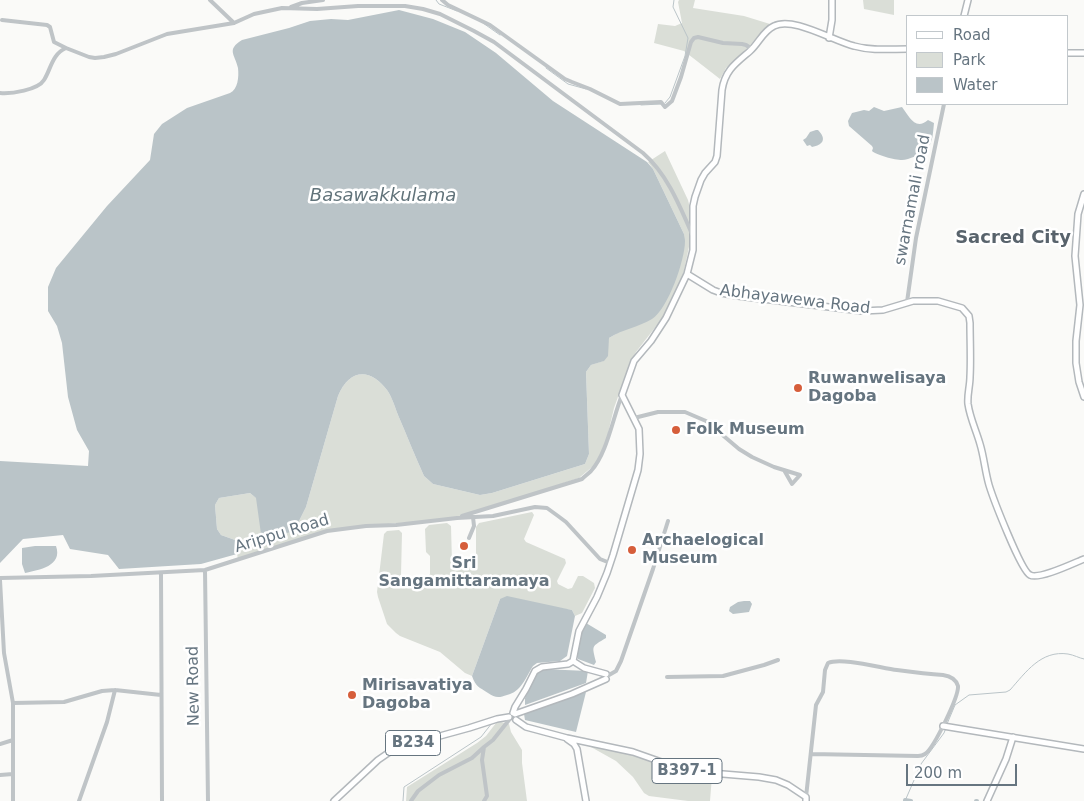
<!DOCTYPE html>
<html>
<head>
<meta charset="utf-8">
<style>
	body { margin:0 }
	#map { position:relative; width:1084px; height:801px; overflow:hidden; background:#fafaf8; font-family:"DejaVu Sans",sans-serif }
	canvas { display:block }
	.legend { position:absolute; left:906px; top:15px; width:162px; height:90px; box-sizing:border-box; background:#fff; border:1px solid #c2c8cc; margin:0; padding:6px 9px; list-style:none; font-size:15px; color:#667580 }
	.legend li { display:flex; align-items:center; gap:10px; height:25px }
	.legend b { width:25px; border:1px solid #c2c8cc }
	.scale { position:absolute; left:906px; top:764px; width:111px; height:22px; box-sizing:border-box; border:2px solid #667580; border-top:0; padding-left:6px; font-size:15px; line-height:18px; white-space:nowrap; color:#667580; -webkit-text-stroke:4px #fff; paint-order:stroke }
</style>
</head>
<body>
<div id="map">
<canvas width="1084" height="801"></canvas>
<ul class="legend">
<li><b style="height:6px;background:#fff"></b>Road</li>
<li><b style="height:14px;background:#daded7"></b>Park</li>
<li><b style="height:14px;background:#bac4c8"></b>Water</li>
</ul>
<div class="scale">200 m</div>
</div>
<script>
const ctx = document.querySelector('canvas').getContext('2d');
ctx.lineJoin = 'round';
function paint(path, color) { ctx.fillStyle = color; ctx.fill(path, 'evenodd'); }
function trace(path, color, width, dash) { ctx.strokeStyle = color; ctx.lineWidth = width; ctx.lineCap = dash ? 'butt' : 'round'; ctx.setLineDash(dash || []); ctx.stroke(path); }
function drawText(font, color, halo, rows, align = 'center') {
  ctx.font = font + ' "DejaVu Sans",sans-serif'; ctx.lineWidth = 5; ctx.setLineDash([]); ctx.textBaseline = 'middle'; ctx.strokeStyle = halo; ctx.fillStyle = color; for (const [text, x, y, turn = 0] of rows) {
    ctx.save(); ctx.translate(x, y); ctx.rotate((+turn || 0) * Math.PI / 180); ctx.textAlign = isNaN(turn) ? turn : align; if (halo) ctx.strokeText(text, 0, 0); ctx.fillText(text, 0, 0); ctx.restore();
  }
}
paint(new Path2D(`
	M679 0H695L693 8 744 16 770 24 741 55 726 68 720 79 684 51 654 43 658 24 675 26 682 23 678 2Z
	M863 0H894V15L864 9Z
	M665 151 688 200 690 208V242L683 275 664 316 636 352 630 363 614 408 604 450 598 462 579 478 457 518 366 526 327 531 238 560 235 540 221 535 217 529 215 505 219 498 250 493 295 529 306 507 338 396C349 369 370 367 387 390 392 397 395 407 398 415 407 436 415 456 424 476L433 484 480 495 492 493 585 464 589 454 586 372 591 365 603 361 609 338 616 334 684 234 653 169 648 162Z
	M532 512 534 515 524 539 526 542 565 559 566 563 557 581 558 584 568 589 572 588 578 576H583L594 583 595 588 582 613 575 616 572 610 500 599 472 676 465 673 440 652 400 636 396 633 387 624 378 597 377 592 384 534 387 531 399 530 402 533 401 575 405 578H427L430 574V556L426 552 425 529 429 525 447 523 451 526 452 563 455 567H473L476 562V527L479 523Z
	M501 722 509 724 511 732 522 750V763L527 801H406L407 787 477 743 486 736 496 723Z
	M582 742 628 753 683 773 707 777 712 776 710 801H688L649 796 644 793 633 777 616 761Z`), '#daded7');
paint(new Path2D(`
	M399 10 433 19 465 32 496 53 553 101 647 162 653 169 684 234C684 236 685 239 685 241 685 260 668 309 652 319 639 327 623 329 609 338L608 356 604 361 591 365 586 372 589 454 585 464 492 493 480 495 433 484 424 476C415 456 407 436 398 415 395 407 392 397 387 390 370 367 349 369 338 396L306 507 295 529 291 532 267 538 261 534 256 498 250 493 219 498 215 505 217 529 221 535 235 540 237 554 201 564 119 569 108 555 70 549 63 535 23 539 0 563V461L88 466 89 451 77 430 68 397 62 343 57 326 48 311V287L56 268 107 206 150 160 154 134 162 124 187 108 230 93C238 89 239 77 238 68 235 54 226 50 242 40L289 28 310 21 331 19 348 20Z
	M874 107 884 111 902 107C909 116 915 131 928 120L934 123C933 132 933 143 927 149 921 154 909 160 902 160 895 160 876 155 872 151L873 148 872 146 849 126 848 121 852 113 864 110 869 111Z
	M816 130H818C827 139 823 145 812 147L810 145 807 146 803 140 806 138 810 132Z
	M35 546H56C63 566 39 570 25 573L22 564V548Z
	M507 596 572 610 575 616 567 656 560 661 537 663 533 666C526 677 521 692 507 695 499 698 495 698 488 693 479 687 476 687 472 676L500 599Z
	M744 601H750L752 604 749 612 733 614 729 611 730 607 738 602Z
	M586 623 606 635V638C591 647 592 645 596 662L594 665 578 659 577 656 583 625Z
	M542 669 588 671 586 683 525 705V698L536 672Z
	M586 692 576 732 525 720 524 714Z`), '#bac4c8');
trace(new Path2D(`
	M436 0 439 4 457 11
	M483 23 500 35
	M546 68 568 84 586 89
	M665 103 670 97 685 56 688 38 673 7 674 0
	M641 105 661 104
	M947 724 955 705 969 695 1006 692 1010 690C1026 672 1041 650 1068 654 1074 655 1079 658 1084 659
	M403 801 404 787 481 737 492 723
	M905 801 921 764 944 733 946 728`), '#bac4c8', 1);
trace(new Path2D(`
	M905 800 911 801
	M976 801H977`), '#bac4c8', 4);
const major = new Path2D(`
	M964 16 968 0
	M829 38 832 20V0
	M1068 53H1084
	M1084 194 1078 214 1075 256 1080 305 1076 341V363L1079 382 1084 397
	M687 274 713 290 721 293 738 296 862 311 883 310 913 301H938L962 308 969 316 970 323C970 341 971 359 970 377 970 386 967 395 968 404 970 418 976 430 980 444 984 457 985 471 989 485 993 498 1021 571 1030 575 1039 580 1074 563 1084 559
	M573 661 584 668 606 674
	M513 713 515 707 526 689 535 671 542 667 568 664 573 661 579 631 597 597 607 573 613 555 638 470 640 454 639 429 622 395 634 361 651 341 666 318 687 274 693 250V206L695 197 701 180 705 173 715 162 717 156 722 90C725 70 736 63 750 51 759 43 763 31 774 26 793 16 833 41 854 46 872 51 890 49 908 49
	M515 714 572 694 606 679
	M516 720 526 727 567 738 633 752 687 771 759 777 776 780 788 785 806 797V801
	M943 726 1084 749
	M567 739 574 744 577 749 586 801
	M334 801 378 760 394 749 407 745 469 728 497 719 509 717
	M987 801 1006 759 1013 737`);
trace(major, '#b3b8bc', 8);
trace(new Path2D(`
	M210 0 234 23
	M442 0 448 5 490 25 565 79 572 82 590 89 620 104 661 102 665 107 672 101 681 77 691 42 694 38 698 37 723 43 742 44 746 45 752 49
	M291 7 302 3 323 0
	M2 20 47 25 50 27 54 42 66 48
	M0 93C11 94 38 90 44 80 51 69 52 54 66 48L89 57 95 58 104 57 116 54 167 34 234 23 254 14 282 8 317 9 358 6H405L423 9 440 14 474 31 494 42 643 153C667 174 679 204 692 234
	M907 302 916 238 944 104
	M634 418 658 412H685L706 421 739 449 752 457 774 467 800 475 792 484 784 470
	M462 516 582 479C585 476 588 474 591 471 607 454 613 417 622 395
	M469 538 474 526 473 517
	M205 570 208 801
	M161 573 162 801
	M0 578 91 576 205 570 327 531 366 526 396 525 457 518 493 516 535 507 547 508 558 516 566 522 600 559 610 563
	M0 580 4 653 13 703V801
	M609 675 616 671 621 661 653 569 668 521
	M667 677 723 676 764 665 778 660
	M13 703 64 702 102 691 115 690 161 695
	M0 744 13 740
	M484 747 482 760 487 796 484 801
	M0 775 13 774
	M806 797 816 705 823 692 825 670 828 663C841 657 881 668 897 670 912 672 928 674 943 675 950 676 956 679 958 686 959 696 934 748 925 754 922 756 921 756 918 756L811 754
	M79 801 107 722 115 690
	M411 801 418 791 439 775 472 758 484 747 493 740 509 720`), '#bfc4c7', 4);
trace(major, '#fff', 5);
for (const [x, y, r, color] of [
	[798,388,5,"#d65e3b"],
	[676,430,5,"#d65e3b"],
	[464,546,5,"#d65e3b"],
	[632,550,5,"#d65e3b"],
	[352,695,5,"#d65e3b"]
]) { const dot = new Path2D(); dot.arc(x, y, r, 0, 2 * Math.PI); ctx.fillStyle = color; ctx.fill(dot); trace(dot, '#fff', 2); }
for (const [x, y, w] of [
	[413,743,55],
	[687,771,70]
]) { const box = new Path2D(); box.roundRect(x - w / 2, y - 12.5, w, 25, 4); ctx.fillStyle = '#fff'; ctx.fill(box); trace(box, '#667580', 1); }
drawText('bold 15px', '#667580', null, [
	["B234",413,743],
	["B397-1",687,771]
]);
drawText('16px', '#667580', '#fff', [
	["swarnamali road",913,200,-79],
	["Abhayawewa Road",795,300,7],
	["Arippu Road",282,534,-17],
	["New Road",194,686,-91]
]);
drawText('bold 16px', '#667580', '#fff', [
	["Ruwanwelisaya",808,379],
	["Dagoba",808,397],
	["Folk Museum",686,430],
	["Archaelogical",642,541],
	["Museum",642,559],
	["Sri",464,564,"center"],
	["Sangamittaramaya",464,582,"center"],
	["Mirisavatiya",362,686],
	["Dagoba",362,704]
], 'left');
drawText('italic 18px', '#61737a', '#fff', [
	["Basawakkulama",383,196]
]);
drawText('bold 18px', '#58636c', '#fff', [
	["Sacred City",1013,238]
]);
</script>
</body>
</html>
